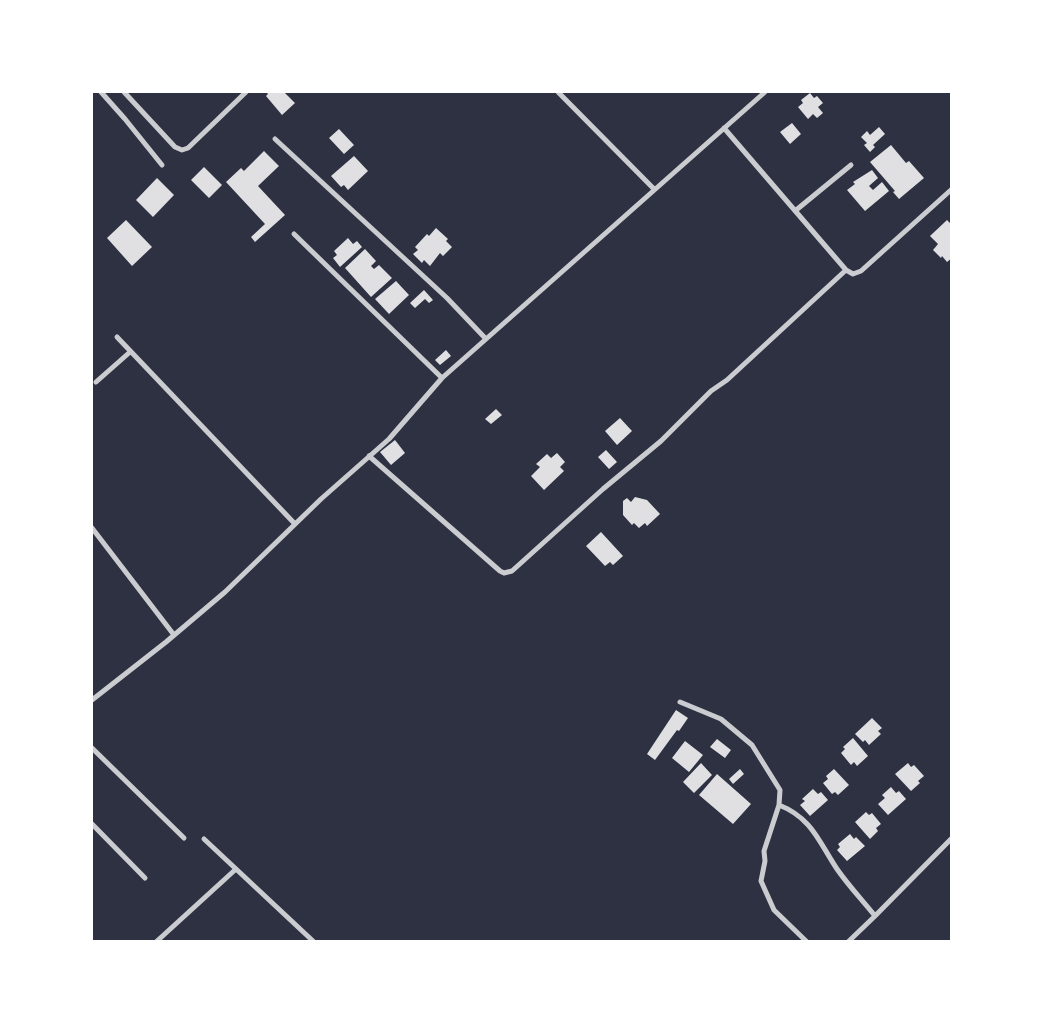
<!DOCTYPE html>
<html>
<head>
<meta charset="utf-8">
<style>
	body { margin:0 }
	#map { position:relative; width:1043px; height:1033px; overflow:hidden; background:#2d3142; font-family:"Open Sans",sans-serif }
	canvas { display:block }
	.frame { position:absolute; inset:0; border:93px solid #fff; pointer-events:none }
</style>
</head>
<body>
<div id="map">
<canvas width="1043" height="1033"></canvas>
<div class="frame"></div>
</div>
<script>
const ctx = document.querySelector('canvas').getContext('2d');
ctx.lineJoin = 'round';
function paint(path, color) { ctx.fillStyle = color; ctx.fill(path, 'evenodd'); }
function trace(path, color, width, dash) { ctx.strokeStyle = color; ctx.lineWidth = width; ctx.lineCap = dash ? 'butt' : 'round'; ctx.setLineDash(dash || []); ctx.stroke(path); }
paint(new Path2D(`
	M266 92H284L295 103 282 115 266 96 268 94Z
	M810 93 814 98 817 96 823 103 818 107 823 113 817 118 813 114 808 119 798 107 803 103 801 100Z
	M792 123 801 134 790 144 780 132Z
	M879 127 885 134 873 145 875 147 870 152 864 145 867 143 861 137 867 131 870 135Z
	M339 129 354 145 344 154 329 138Z
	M891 145 906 163 909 161 924 178 899 199 893 192 895 191 870 162Z
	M264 151 279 166 258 186 285 215 255 242 251 237 265 224 226 182 241 168 244 171Z
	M354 156 368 171 348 190 344 185 341 187 331 176Z
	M204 167 222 185 209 198 191 180Z
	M872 170 878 178 869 186 873 190 882 182 889 191 865 211 847 190 855 184 853 182Z
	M157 178 174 195 153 217 136 200Z
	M126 220 152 247 132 266 107 238Z
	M947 220 952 225V258L947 262 942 256 941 258 933 250 938 244 930 236Z
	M436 228 448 239 446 241 452 247 443 256 440 253 430 266 424 260 422 263 413 254 418 250 415 247 427 234 429 236Z
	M348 238 353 244 357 241 362 247 340 267 333 258 337 255 334 251Z
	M365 249 376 261 371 266 374 269 379 265 392 278 371 297 345 268Z
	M396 281 409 295 389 314 375 299Z
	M424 290 433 300 429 303 425 299 415 308 410 303Z
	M446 350 451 356 440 365 435 360Z
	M496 409 502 415 491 424 485 419Z
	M620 418 632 431 617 445 605 431Z
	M395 440 405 453 391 465 380 452Z
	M606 450 617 462 609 469 598 457Z
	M557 453 565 462 560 467 564 471 544 490 531 476 540 467 536 464 547 454 551 458Z
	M635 497 647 500 660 514 647 526 645 523 639 528 634 523 632 525 623 515V501L627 498 631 502Z
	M601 532 623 556 613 565 610 562 605 566 586 546Z
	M676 710 688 718 679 731 677 730 655 760 647 754Z
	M872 718 882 728 878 731 881 734 869 745 865 740 863 742 855 734Z
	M853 738 868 756 857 766 854 762 851 765 841 753 845 749 843 747Z
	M717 739 731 750 725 758 710 747Z
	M685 741 703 755 689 772 672 758Z
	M701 763 712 775 694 793 683 782Z
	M908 763 911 767 914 765 924 776 918 781 920 783 911 791 895 774Z
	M740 769 744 774 733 784 729 779Z
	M834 769 849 785 838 795 835 792 832 794 823 783 828 779 826 776Z
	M717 774 751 804 733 824 699 795Z
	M891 787 896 793 899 791 906 799 888 815 878 804 885 798 882 795Z
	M813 789 818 794 821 792 828 800 810 816 800 805 805 801 802 799Z
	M866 812 869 815 872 813 881 824 876 828 878 831 870 839 855 822Z
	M850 834 854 839 856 837 865 846 847 861 837 850 840 847 838 844Z`), '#e0e0e3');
trace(new Path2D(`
	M101 92 125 119 162 165
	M124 92 175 147 182 150 188 148 246 92
	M558 92 654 189
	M724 128 846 270
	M275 139 447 298 486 339
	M795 211 851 165
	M294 234 442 378
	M117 337 295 524
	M96 382 130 352
	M369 456 500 571 504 573 512 571 603 489 661 441 711 391 727 380 846 270 853 274 861 271 952 189
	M92 528 174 635
	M92 700 166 642 225 592 321 499 389 439 442 378 765 92
	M680 702 721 719 752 745 780 790 779 805 764 851 765 861 761 881 774 910 807 942
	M92 748 184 838
	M779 805C812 818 819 842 837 869 848 885 863 901 875 916
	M92 824 145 878
	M204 839 314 942
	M156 942 236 869
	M848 942 875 916 952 838`), '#caccd0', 5);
</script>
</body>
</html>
